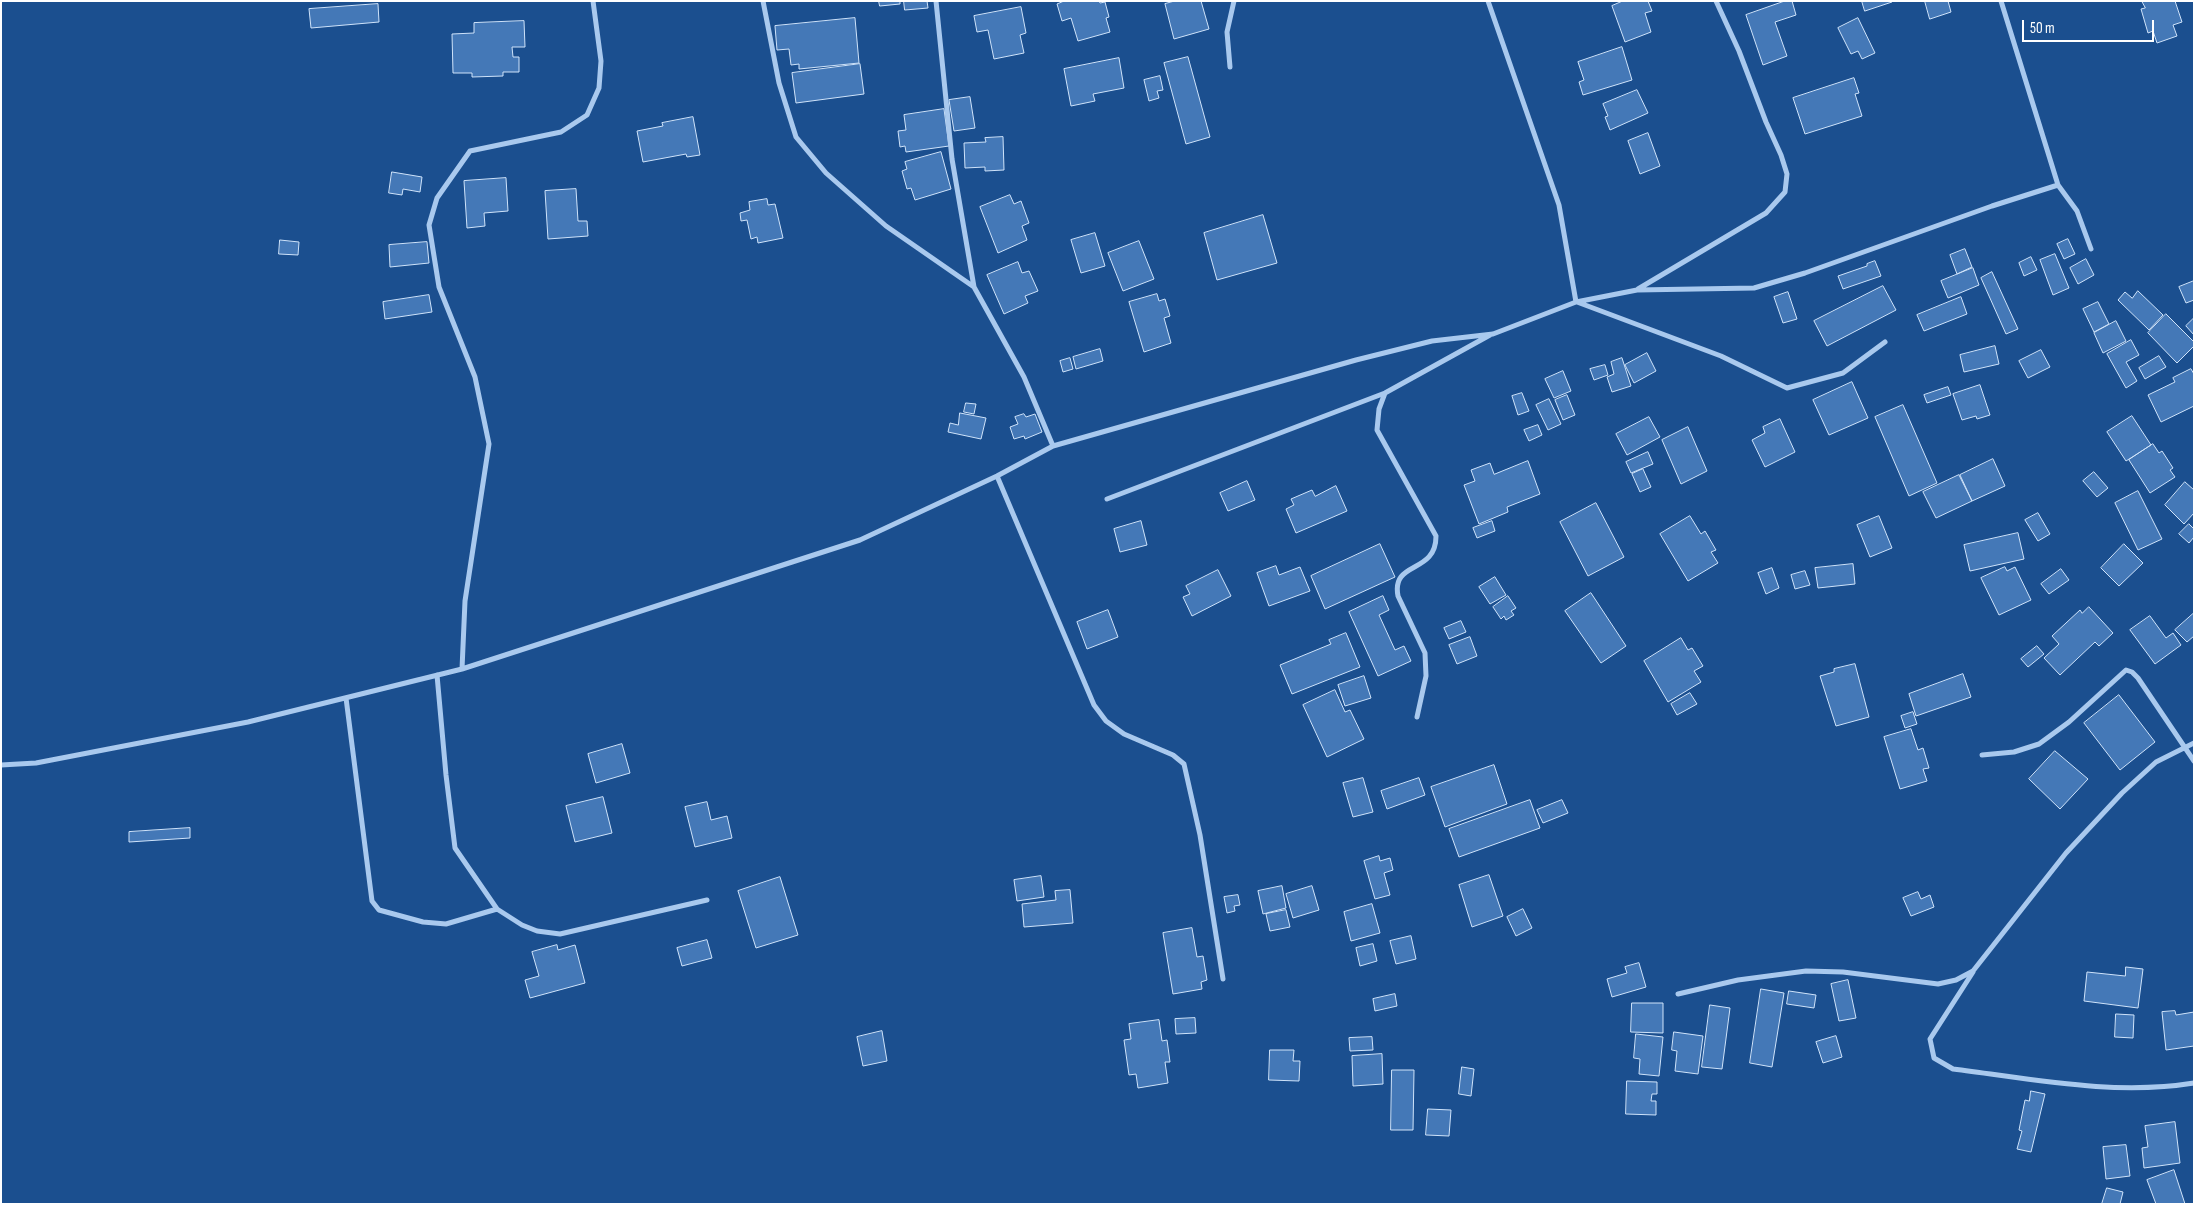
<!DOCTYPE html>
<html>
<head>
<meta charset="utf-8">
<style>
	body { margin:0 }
	#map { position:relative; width:2195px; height:1205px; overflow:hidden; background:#1b4f8f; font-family:"Sofia Sans Condensed",sans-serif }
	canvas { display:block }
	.frame { position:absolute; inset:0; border:2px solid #fff; pointer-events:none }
	.scale { position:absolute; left:2022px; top:20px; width:132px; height:22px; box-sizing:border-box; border:2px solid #fff; border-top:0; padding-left:6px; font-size:15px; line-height:18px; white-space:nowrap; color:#fff; -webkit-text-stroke:4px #1b4f8f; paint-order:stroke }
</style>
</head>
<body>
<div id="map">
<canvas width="2195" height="1205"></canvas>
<div class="frame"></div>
<div class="scale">50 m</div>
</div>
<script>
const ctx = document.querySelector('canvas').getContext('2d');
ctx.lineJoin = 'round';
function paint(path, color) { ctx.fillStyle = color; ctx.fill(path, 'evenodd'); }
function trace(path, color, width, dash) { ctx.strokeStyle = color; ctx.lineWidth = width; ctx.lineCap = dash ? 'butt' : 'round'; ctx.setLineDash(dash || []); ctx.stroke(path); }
const building = new Path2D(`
	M879 1H900V4L880 6Z
	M904 1H927L928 8 905 10Z
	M1099 1 1100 3 1105 2 1109 17 1106 18 1110 32 1078 41 1071 18 1062 21 1057 4 1064 1Z
	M1175 1H1201L1209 29 1174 39 1165 4Z
	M1623 1H1648L1652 11 1645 13 1651 32 1625 42 1612 6Z
	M1785 1H1792L1796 15 1775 22 1787 56 1763 65 1746 15Z
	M1862 1H1892V2L1865 11Z
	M1925 1H1948L1951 12 1930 19Z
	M2142 1H2175L2182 22 2173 25 2177 36 2157 43 2153 31 2148 33 2141 9 2145 8Z
	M378 4 379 22 311 28 309 9Z
	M1021 7 1026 33 1020 35 1024 53 994 59 988 30 977 32 974 16Z
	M855 18 859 63 799 69V64L791 65 789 49 777 50 775 26Z
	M1858 18 1875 53 1862 59 1858 51 1851 54 1838 28Z
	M524 21 525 47H512L513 57H519V72H503V76L472 77V73H453L452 34 474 33V23Z
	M1622 47 1632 80 1583 95 1579 82 1584 80 1578 62Z
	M1188 57 1210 137 1186 144 1164 63Z
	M1119 58 1124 88 1093 94 1095 101 1071 106 1064 69Z
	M860 64 864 94 796 103 792 73Z
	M1160 76 1163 90 1157 91 1159 98 1149 101 1144 80Z
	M1854 78 1859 93 1855 94 1862 116 1805 134 1793 98Z
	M1637 90 1648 113 1610 130 1605 117 1608 116 1603 104Z
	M970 97 975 128 954 131 949 100Z
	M944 109 949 146 906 152 905 146 900 147 898 131 906 130 904 115Z
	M693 117 700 155 687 157 686 154 643 162 637 131 663 126 662 123Z
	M1648 133 1660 166 1640 174 1628 141Z
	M1003 137 1004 170 985 171V167L965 168 964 143 986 142 985 138Z
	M941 152 951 189 915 200 911 188 907 189 902 171 907 169 905 162Z
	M392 172 422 177 420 192 403 189 402 195 389 193Z
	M506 178 508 211 484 213 485 226 467 228 464 181Z
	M576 189 578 221H587L588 236 548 239 545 191Z
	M1010 195 1014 204 1021 201 1029 223 1022 226 1027 240 998 253 980 207Z
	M767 199 768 205 775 204 783 238 758 243 757 237 751 239 747 220 741 221 740 213 750 210 749 202Z
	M1263 215 1277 263 1217 280 1204 233Z
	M1095 233 1105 266 1081 273 1071 240Z
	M2068 239 2075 254 2064 259 2057 244Z
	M280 240 299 242 298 255 279 254Z
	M1139 241 1154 279 1123 291 1108 253Z
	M427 242 429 263 390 267 389 245Z
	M1965 249 1972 267 1957 274 1950 255Z
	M2055 254 2069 288 2053 295 2040 260Z
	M2031 257 2037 270 2024 276 2019 263Z
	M2086 259 2094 275 2078 284 2070 268Z
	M1875 261 1881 276 1843 289 1838 276 1867 266V264Z
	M1018 262 1022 273 1029 271 1038 291 1025 296 1028 303 1004 314 987 275Z
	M1973 268 1979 285 1948 298 1941 281Z
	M1992 272 2018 329 2006 334 1981 278Z
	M2194 281V300L2186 303 2179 287Z
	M1883 286 1896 310 1827 346 1814 321Z
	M2138 291 2163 315 2149 330 2118 300 2125 292 2132 298Z
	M1788 292 1797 319 1783 323 1774 297Z
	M1157 294 1159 301 1165 299 1170 316 1164 318 1171 343 1144 352 1129 302Z
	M429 295 432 312 385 319 383 302Z
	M1961 297 1967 314 1924 331 1917 315Z
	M2098 302 2109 324 2094 332 2083 309Z
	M2166 314 2194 342V346L2177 363 2148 333Z
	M2194 318V335L2186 326Z
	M2116 321 2126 341 2103 353 2094 333Z
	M2131 340 2139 355 2126 362 2137 381 2126 388 2107 354Z
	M1995 346 1999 364 1964 372 1960 355Z
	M1100 349 1103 361 1076 369 1073 357Z
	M2041 350 2050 367 2028 378 2019 361Z
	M1647 353 1656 371 1634 383 1625 365Z
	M2159 356 2166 367 2145 379 2139 368Z
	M1070 358 1073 369 1063 372 1060 361Z
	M1622 358 1631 386 1612 392 1607 377 1614 374 1611 362Z
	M1605 365 1608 375 1594 380 1590 369Z
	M2191 369 2194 374V406L2161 422 2148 395 2175 382 2173 378Z
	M1563 371 1571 391 1554 398 1545 379Z
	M1852 382 1868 418 1829 435 1813 400Z
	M1980 385 1990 415 1977 419 1976 416 1962 420 1953 394Z
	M1948 387 1951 395 1927 403 1924 395Z
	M1522 393 1529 411 1518 415 1512 396Z
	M1567 395 1575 415 1563 420 1555 400Z
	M1549 399 1561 424 1548 430 1536 405Z
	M966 403 976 404 974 414 964 412Z
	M1903 405 1937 483 1909 496 1875 417Z
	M960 413 986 418 981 439 948 432 950 423 958 425Z
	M1024 414 1026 417 1035 414 1042 432 1025 439 1024 436 1014 439 1010 427 1018 424 1015 417Z
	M2132 416 2151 445 2126 461 2107 432Z
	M1649 417 1660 437 1627 455 1616 434Z
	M1780 419 1795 452 1765 467 1752 440 1765 433 1763 427Z
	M1538 425 1542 435 1529 441 1524 430Z
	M1688 427 1707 471 1681 484 1662 440Z
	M2153 444 2159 453 2162 451 2173 468 2170 470 2175 477 2150 493 2129 460Z
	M1648 452 1653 464 1631 473 1626 462Z
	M1993 459 2005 486 1972 501 1960 475Z
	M1528 461 1540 494 1507 507 1508 512 1479 524 1464 485 1475 481 1471 470 1490 463 1494 474Z
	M1643 469 1651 487 1640 492 1632 474Z
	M2094 472 2108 488 2097 497 2083 481Z
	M1959 475 1972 501 1936 518 1923 492Z
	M1247 481 1255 500 1228 511 1220 493Z
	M2185 482 2194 490V513L2184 524 2165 505Z
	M1336 486 1347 511 1296 533 1286 509 1294 505 1291 499 1312 490 1315 496Z
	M2138 491 2162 539 2138 550 2115 503Z
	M1596 503 1624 557 1588 576 1560 522Z
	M2038 513 2050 534 2038 541 2025 520Z
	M1690 516 1701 534 1705 531 1716 550 1711 552 1718 563 1688 581 1660 534Z
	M1879 516 1892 548 1870 557 1857 525Z
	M1141 521 1147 545 1120 552 1114 529Z
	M1492 521 1495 531 1477 538 1473 528Z
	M2189 524 2194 529V537L2189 543 2179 534Z
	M2018 533 2024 559 1970 571 1964 545Z
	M1380 544 1395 577 1325 609 1311 576Z
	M2124 544 2143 563 2119 586 2101 568Z
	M1853 564 1855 584 1818 588 1815 568Z
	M1276 566 1279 575 1300 567 1310 591 1269 606 1257 573Z
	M2005 567 2007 571 2015 567 2031 600 1999 615 1981 578Z
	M1772 568 1779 588 1766 594 1758 573Z
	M2061 569 2069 580 2049 594 2041 584Z
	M1218 570 1231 596 1192 616 1183 597 1190 594 1186 586Z
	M1805 571 1810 585 1795 589 1791 575Z
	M1495 577 1506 595 1490 604 1479 587Z
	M1591 593 1626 646 1601 663 1565 611Z
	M1383 596 1389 610 1379 615 1395 650 1404 646 1411 661 1378 676 1349 612Z
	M1508 596 1516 608 1511 611 1514 615 1506 620 1504 616 1501 619 1493 607Z
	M2089 607 2113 633 2099 646 2095 642 2060 675 2044 658 2059 644 2052 636 2080 610 2082 613Z
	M1108 610 1118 637 1087 649 1077 622Z
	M2194 613V636L2187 642 2175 630Z
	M2150 616 2166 638 2173 633 2181 645 2155 664 2130 630Z
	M1461 621 1466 632 1449 639 1444 628Z
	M1346 633 1360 667 1292 694 1280 665 1331 644 1329 640Z
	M1470 637 1477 656 1457 664 1449 645Z
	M1681 638 1688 650 1692 648 1703 666 1694 671 1701 682 1668 702 1644 661Z
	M2037 646 2044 654 2028 667 2021 659Z
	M1855 664 1869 717 1836 726 1820 676 1834 672V669Z
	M1963 674 1971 697 1916 716 1909 694Z
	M1364 676 1371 698 1345 706 1338 685Z
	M1335 690 1345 712 1350 710 1364 739 1327 757 1303 705Z
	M1690 693 1697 704 1677 715 1671 704Z
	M2119 695 2155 742 2120 770 2084 723Z
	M1913 712 1917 724 1905 728 1901 716Z
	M1911 729 1918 750 1923 748 1929 768 1923 769 1927 781 1900 789 1884 737Z
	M622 744 630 773 596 783 588 754Z
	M2055 751 2088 779 2060 809 2029 779Z
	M1494 765 1507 804 1445 827 1431 787Z
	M1363 778 1373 812 1353 817 1343 783Z
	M1419 778 1425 795 1387 809 1381 791Z
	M603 797 612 833 575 842 566 806Z
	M1530 800 1540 828 1459 857 1449 829Z
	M1562 800 1568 813 1543 823 1537 810Z
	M707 802 711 820 727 816 732 838 695 847 685 807Z
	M190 828V838L129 842V832Z
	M1379 856 1380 861 1390 858 1393 870 1384 873 1390 895 1375 899 1364 861Z
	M1489 875 1503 916 1472 927 1459 885Z
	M1041 876 1044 897 1017 901 1014 880Z
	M780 877 798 935 756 948 738 891Z
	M1282 886 1286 908 1263 914 1258 891Z
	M1312 886 1319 910 1293 918 1286 894Z
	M1070 890 1073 923 1024 927 1022 904 1056 900 1055 891Z
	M1918 892 1921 899 1930 895 1934 907 1911 916 1903 898Z
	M1238 895 1240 905 1234 906 1235 911 1227 913 1224 897Z
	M1372 904 1380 933 1351 941 1344 912Z
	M1523 909 1532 928 1516 936 1507 917Z
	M1286 910 1290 927 1270 931 1266 914Z
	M1192 928 1197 957 1203 956 1207 980 1201 982 1202 989 1173 994 1163 933Z
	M1411 936 1416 959 1396 964 1390 941Z
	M707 940 712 958 682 966 677 948Z
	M1373 944 1377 961 1360 966 1356 948Z
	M557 945 558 950 575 945 585 983 530 998 525 980 539 976 532 952Z
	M1639 963 1646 987 1612 997 1607 979 1627 973 1625 967Z
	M2126 967 2143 969 2138 1008 2084 1001 2087 972 2125 976Z
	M1848 980 1856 1018 1839 1021 1831 984Z
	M1761 989 1784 993 1772 1067 1750 1063Z
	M1789 991 1816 995 1814 1008 1787 1004Z
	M1395 994 1397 1006 1375 1011 1373 999Z
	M1632 1003H1663V1033L1631 1032Z
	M1710 1005 1730 1008 1722 1069 1702 1067Z
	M2175 1011 2176 1015 2194 1012V1046L2166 1050 2162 1012Z
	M2116 1014 2134 1015 2133 1038 2115 1037Z
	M1195 1018 1196 1033 1176 1034 1175 1019Z
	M1159 1020 1162 1041 1167 1040 1170 1062H1165L1168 1083 1138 1088 1136 1074 1129 1075 1124 1040 1131 1039 1129 1024Z
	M882 1031 887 1061 863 1066 857 1037Z
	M1674 1032 1703 1036 1698 1074 1675 1071 1677 1051 1672 1050Z
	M1636 1034 1663 1037 1659 1076 1639 1074 1640 1059 1634 1058Z
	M1836 1036 1842 1057 1823 1063 1816 1042Z
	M1372 1037 1373 1050 1350 1051 1349 1038Z
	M1270 1050H1294L1293 1061H1300L1299 1081 1269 1080Z
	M1382 1054 1383 1084 1353 1086 1352 1056Z
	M1462 1067 1474 1069 1471 1096 1459 1094Z
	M1392 1070H1414L1413 1130H1391Z
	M1627 1081 1657 1082V1094H1652L1651 1101H1656V1115L1626 1114Z
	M2031 1091 2045 1094 2031 1152 2017 1149 2022 1131 2019 1130 2025 1100 2029 1101Z
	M1428 1109 1451 1110 1449 1136 1426 1135Z
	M2175 1122 2180 1163 2144 1168 2142 1148 2148 1147 2145 1126Z
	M2126 1145 2130 1176 2106 1179 2103 1147Z
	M2174 1170 2185 1204H2156L2147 1180Z
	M2107 1188 2123 1192 2120 1204H2102Z`);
paint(building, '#4478b7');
trace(building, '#cfe3fa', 1);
trace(new Path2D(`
	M763 1 779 83 796 137 826 173 886 226 974 287
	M936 1 952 159 974 287 1024 377 1053 446
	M1488 1 1559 205 1576 302
	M2001 1 2058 185 2077 211 2091 249
	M1230 67 1227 32 1234 1
	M1638 289 1766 213 1785 192 1787 174 1781 155 1766 122 1739 51 1716 1
	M1577 302 1721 356 1787 388 1843 373 1885 342
	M1385 393 1379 409 1377 430 1436 536C1436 575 1391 560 1398 596L1425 653 1426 676 1417 717
	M997 476 1094 705 1106 721 1124 734 1173 755 1184 764 1200 835 1223 979
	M1107 499 1385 393 1490 335
	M462 669 465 601 489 444 475 377 439 287 429 225 437 198 470 151 561 132 587 115 599 88 601 61 593 1
	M437 675 446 775 455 848 497 909 522 925 537 931 560 934 707 900
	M346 698 372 901 379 910 423 922 446 924 497 909
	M1982 755 2014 752 2039 744 2069 722 2126 670 2132 672 2138 678 2194 761
	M1 765 36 763 248 722 462 669 860 540 997 476 1053 446 1356 360 1432 341 1493 334 1576 302 1637 290 1754 288 1805 273 1992 206 2058 185
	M1973 972 1930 1039 1934 1058 1953 1069C2033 1079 2114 1096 2194 1083
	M1678 994 1738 980 1806 971 1843 972 1938 984 1956 980 1973 971 2066 853 2122 793 2156 762 2194 743`), '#a9c9ee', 5);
</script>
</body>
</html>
